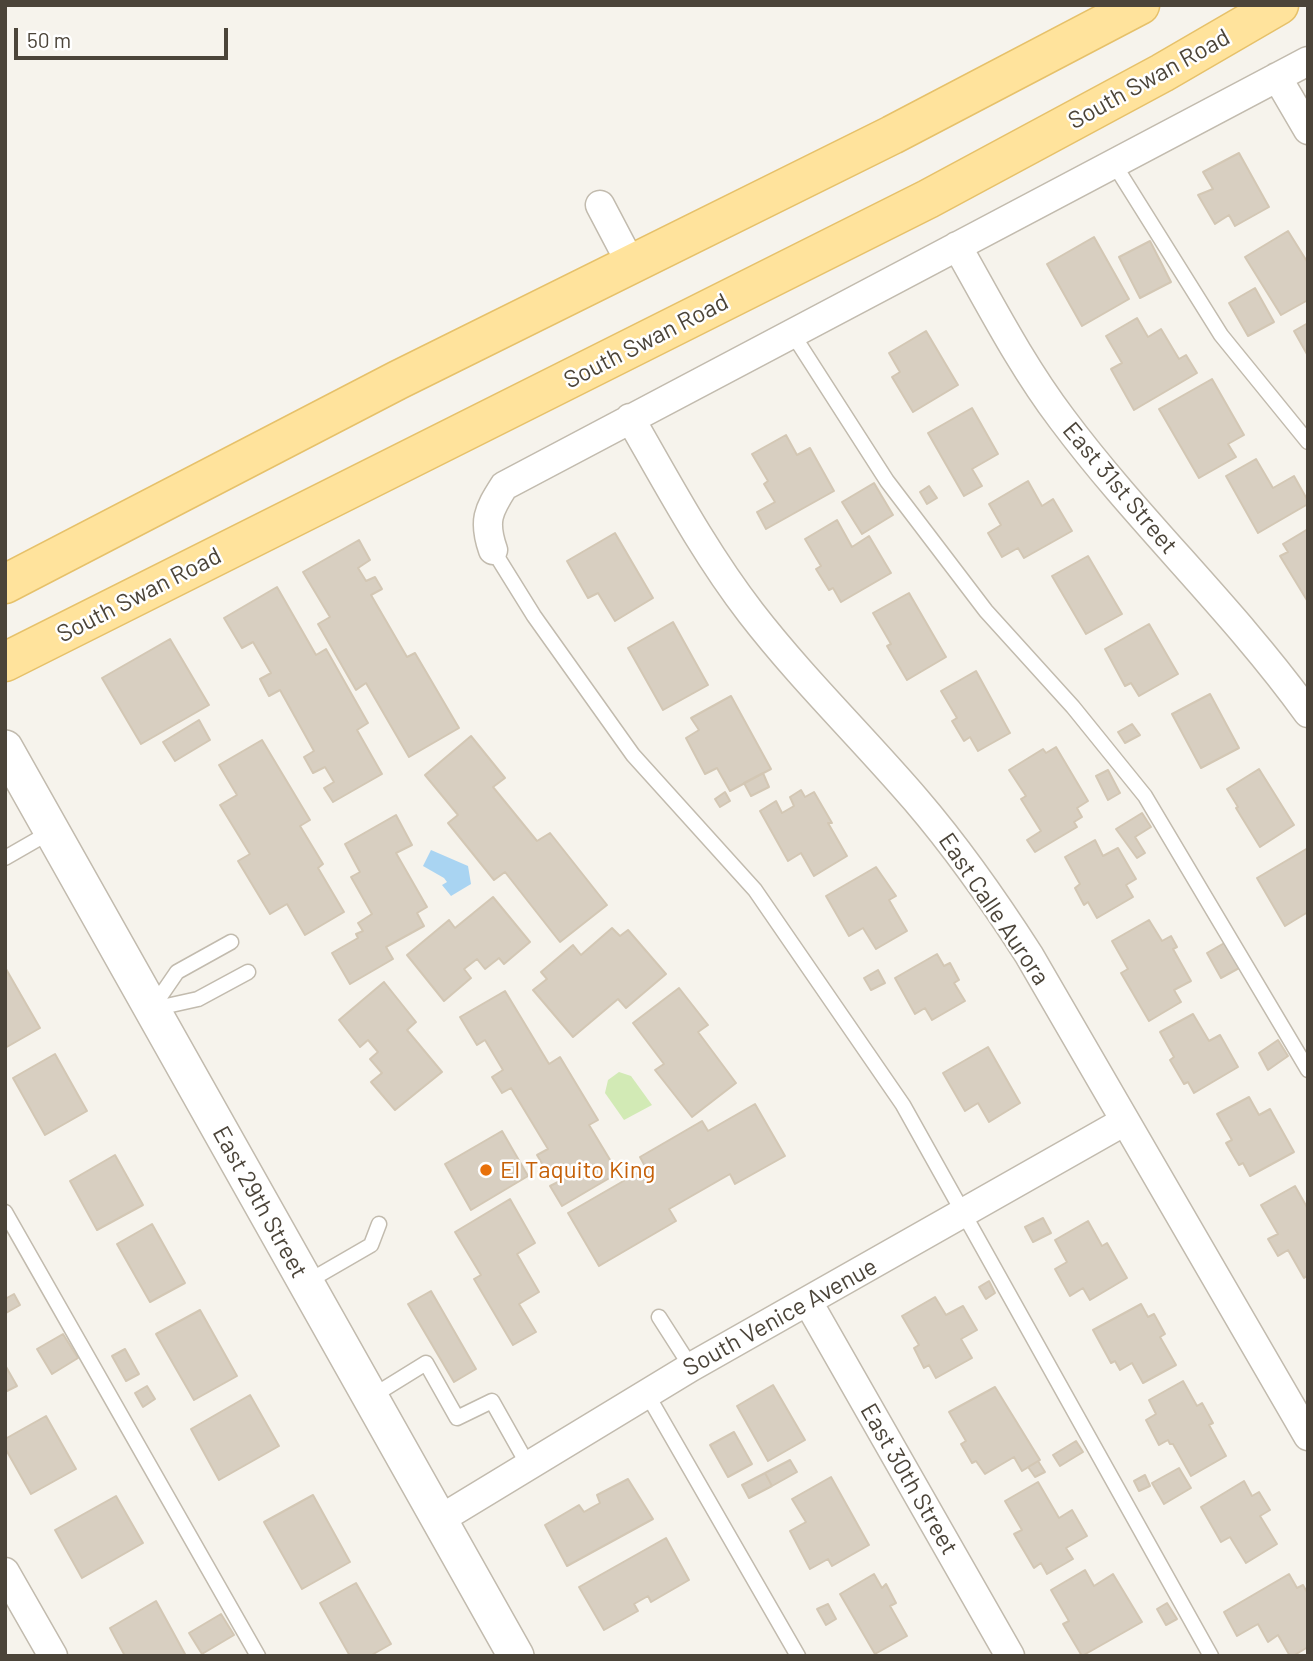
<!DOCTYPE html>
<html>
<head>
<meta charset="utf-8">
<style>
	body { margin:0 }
	#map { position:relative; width:1313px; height:1661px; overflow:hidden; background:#f6f3ec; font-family:Barlow,sans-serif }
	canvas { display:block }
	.frame { position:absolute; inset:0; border:7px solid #4b4439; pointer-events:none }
	.scale { position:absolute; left:14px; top:28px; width:214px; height:32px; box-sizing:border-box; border:4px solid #4b4439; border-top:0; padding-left:9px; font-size:21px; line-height:24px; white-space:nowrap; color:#4b4439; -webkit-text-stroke:5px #fff; paint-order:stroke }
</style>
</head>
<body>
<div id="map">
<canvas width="1313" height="1661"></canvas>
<div class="frame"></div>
<div class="scale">50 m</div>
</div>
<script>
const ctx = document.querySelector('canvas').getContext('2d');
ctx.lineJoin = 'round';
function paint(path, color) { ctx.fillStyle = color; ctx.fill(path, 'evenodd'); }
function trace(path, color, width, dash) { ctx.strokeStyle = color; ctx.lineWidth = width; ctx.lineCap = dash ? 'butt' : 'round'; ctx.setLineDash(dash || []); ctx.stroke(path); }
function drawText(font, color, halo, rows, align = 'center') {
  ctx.font = font + ' Barlow,sans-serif'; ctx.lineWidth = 5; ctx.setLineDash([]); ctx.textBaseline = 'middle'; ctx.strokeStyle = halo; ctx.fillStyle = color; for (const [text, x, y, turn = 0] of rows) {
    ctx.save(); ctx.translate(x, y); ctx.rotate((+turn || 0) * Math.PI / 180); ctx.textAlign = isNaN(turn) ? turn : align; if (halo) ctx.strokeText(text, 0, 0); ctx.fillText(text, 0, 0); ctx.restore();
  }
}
paint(new Path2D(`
	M619 1072 631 1076 652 1105 624 1120 605 1093 608 1080Z`), '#d2eab5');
paint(new Path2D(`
	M431 850 468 866 471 884 451 896 442 885 447 882 444 878 423 866Z`), '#a9d4f2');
const building = new Path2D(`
	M1239 153 1269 207 1235 226 1229 215 1215 224 1198 195 1213 189 1203 172Z
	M1288 231 1308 263V300L1281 315 1245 257Z
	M1094 237 1129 299 1082 326 1047 264Z
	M1150 241 1171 282 1140 298 1119 257Z
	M1255 288 1274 322 1248 336 1229 303Z
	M1137 318 1148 337 1161 329 1179 359 1186 355 1197 373 1134 410 1111 369 1122 363 1106 336Z
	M1308 323V356L1294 331Z
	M926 331 958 385 913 412 892 377 900 372 889 353Z
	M1212 379 1244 435 1228 444 1236 457 1199 478 1159 409Z
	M972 408 998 454 972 469 982 486 964 496 928 433Z
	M786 435 797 455 810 448 834 491 766 529 757 512 775 502 764 484 768 481 752 454Z
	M1256 459 1273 488 1294 476 1308 501V504L1258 533 1226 476Z
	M1028 481 1042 506 1053 499 1072 531 1024 558 1018 548 1002 557 988 533 1001 525 989 504Z
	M874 483 893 515 862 534 842 502Z
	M929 486 937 498 927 504 920 492Z
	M837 520 852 547 869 536 891 573 841 602 833 588 829 590 816 569 821 566 805 539Z
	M1308 529V602L1280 556 1288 552 1283 544Z
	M615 533 653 598 615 621 598 593 588 598 567 561Z
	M359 540 370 560 358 568 366 581 375 577 382 589 371 595 407 657 415 653 459 728 409 757 366 683 356 690 318 624 330 617 303 572Z
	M1088 556 1122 614 1086 634 1052 576Z
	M277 587 316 655 326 649 368 723 357 730 382 774 333 802 324 788 334 782 325 767 313 773 304 757 314 751 280 690 269 696 260 679 271 673 253 642 242 648 224 618Z
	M909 593 946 657 907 680 887 646 891 644 873 613Z
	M673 622 708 685 663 710 628 648Z
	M1149 624 1178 674 1139 696 1131 683 1125 686 1105 649Z
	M170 639 209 705 141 744 102 678Z
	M976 671 1010 733 978 751 970 737 964 741 952 721 957 718 941 691Z
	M1210 694 1239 748 1201 768 1172 714Z
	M731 696 771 769 730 791 717 768 705 774 686 738 699 730 691 718Z
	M199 720 210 740 175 761 163 742Z
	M1132 724 1140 735 1125 743 1118 732Z
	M471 736 505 778 493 787 537 841 550 833 607 905 560 942 505 872 494 880 448 823 458 815 425 775Z
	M262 740 310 820 300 826 323 864 318 868 344 912 305 935 287 904 270 914 238 861 250 854 220 805 237 795 219 765Z
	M1056 747 1088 801 1077 808 1082 817 1074 822 1077 827 1035 852 1027 840 1041 831 1021 799 1026 796 1009 770 1043 749 1046 753Z
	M1259 769 1294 825 1260 847 1236 808 1238 807 1227 789Z
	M1108 770 1120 793 1108 800 1096 776Z
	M763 773 769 787 751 796 744 783Z
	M801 790 805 797 814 792 832 823H828L847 856 814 876 801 853 788 861 760 811 776 801 782 813 794 806 790 797Z
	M725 792 730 801 720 807 715 799Z
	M1142 813 1151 827 1135 837 1145 853 1137 858 1116 829Z
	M396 815 412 845 396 853 427 907 417 913 424 926 386 947 393 959 350 984 332 953 358 938 356 934 363 931 358 923 372 914 351 877 360 872 345 844Z
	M1095 840 1103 856 1118 848 1136 879 1126 885 1133 897 1097 918 1088 902 1084 905 1075 888 1080 884 1065 857Z
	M1308 848V912L1285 926 1257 878Z
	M876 867 896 896 889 900 907 931 876 949 863 928 849 936 826 896Z
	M493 897 530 942 504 964 499 958 485 969 477 959 464 969 471 978 444 1001 407 955 449 920 455 928Z
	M1149 920 1162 941 1171 936 1177 947 1173 949 1191 981 1174 990 1181 1002 1149 1021 1121 973 1128 969 1112 941Z
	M612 928 620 936 628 930 666 974 626 1008 618 999 573 1037 533 990 547 979 541 972 573 945 581 955Z
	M1226 942 1241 967 1221 978 1207 953Z
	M937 954 944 966 950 963 959 980 954 983 965 1001 932 1020 925 1008 915 1014 895 978Z
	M6 969 40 1028 5 1048V970Z
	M878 970 885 983 871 990 864 978Z
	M384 982 416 1022 407 1030 442 1072 395 1110 371 1082 382 1073 370 1059 378 1052 368 1040 360 1047 339 1020Z
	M679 988 708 1025 698 1032 736 1083 692 1117 655 1070 664 1064 633 1023Z
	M505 991 549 1064 560 1057 598 1120 589 1125 618 1173 562 1206 550 1186 564 1179 555 1165 546 1170 537 1155 548 1149 511 1088 502 1093 492 1077 503 1070 485 1040 477 1045 460 1017Z
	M1193 1014 1209 1041 1220 1035 1238 1067 1194 1093 1188 1082 1184 1084 1170 1060 1174 1057 1160 1032Z
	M1278 1040 1288 1056 1268 1070 1259 1053Z
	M988 1047 1020 1103 989 1122 978 1103 965 1111 943 1073Z
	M55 1054 87 1111 45 1135 13 1078Z
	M1249 1097 1259 1115 1270 1109 1294 1152 1250 1176 1243 1163 1239 1165 1226 1143 1232 1140 1217 1114Z
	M755 1104 785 1156 735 1184 730 1174 669 1209 676 1221 599 1266 568 1213 646 1168 640 1157 702 1121 708 1131Z
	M502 1131 528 1176 471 1210 445 1164Z
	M115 1155 143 1205 97 1230 70 1181Z
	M1295 1186 1308 1209V1275L1304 1278 1288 1250 1278 1256 1268 1239 1278 1234 1261 1205Z
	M510 1199 535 1243 517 1254 539 1292 519 1304 536 1332 513 1345 474 1279 481 1275 455 1232Z
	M1043 1218 1051 1233 1033 1242 1025 1227Z
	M1088 1221 1102 1246 1107 1243 1127 1278 1090 1300 1083 1288 1070 1296 1055 1269 1067 1262 1055 1240Z
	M152 1224 185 1283 150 1302 117 1244Z
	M989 1281 995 1293 986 1299 979 1287Z
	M431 1291 476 1369 454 1382 408 1304Z
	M14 1294 20 1305 6 1313 5 1299Z
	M935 1297 946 1315 963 1306 977 1330 961 1339 972 1358 936 1378 929 1365 924 1368 914 1348 919 1345 902 1316Z
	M1141 1304 1148 1317 1154 1314 1165 1334 1160 1337 1176 1365 1143 1383 1132 1363 1120 1370 1115 1361 1111 1363 1093 1330Z
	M200 1310 237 1376 194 1400 156 1334Z
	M63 1334 78 1358 52 1374 37 1349Z
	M125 1349 139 1374 126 1381 112 1356Z
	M5 1365 17 1386 5 1392Z
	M1183 1381 1197 1406 1202 1403 1213 1423 1209 1425 1226 1456 1191 1476 1173 1444H1170L1168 1440 1159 1445 1146 1420 1156 1414 1149 1400Z
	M773 1385 805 1440 768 1461 737 1406Z
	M147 1386 155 1399 143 1407 135 1393Z
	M995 1387 1040 1460 1022 1471 1014 1457 985 1474 976 1461 972 1463 961 1444 966 1441 949 1412Z
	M250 1395 279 1446 219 1480 191 1429Z
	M46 1416 76 1469 31 1494 5 1448V1439Z
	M734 1432 752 1464 728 1477 710 1445Z
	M1076 1441 1083 1452 1060 1466 1053 1455Z
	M790 1460 797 1472 772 1486 765 1473Z
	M1038 1461 1045 1472 1035 1477 1028 1467Z
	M1179 1468 1191 1488 1164 1504 1152 1483Z
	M765 1473 772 1486 749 1498 742 1485Z
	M1145 1475 1150 1486 1139 1491 1134 1481Z
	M831 1477 869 1545 832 1566 828 1559 810 1569 790 1531 806 1522 792 1499Z
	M628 1479 653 1519 567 1566 545 1525 579 1505 584 1512 600 1503 597 1495Z
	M1244 1481 1252 1496 1259 1492 1270 1510 1260 1516 1277 1544 1246 1563 1230 1537 1221 1542 1201 1507Z
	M1038 1482 1059 1518 1072 1510 1087 1536 1066 1548 1073 1559 1047 1574 1041 1563 1034 1568 1014 1534 1022 1530 1005 1501Z
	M313 1495 350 1562 302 1589 264 1522Z
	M116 1496 143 1543 82 1578 55 1530Z
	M666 1538 689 1580 651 1602 648 1596 634 1604 638 1611 604 1630 579 1587Z
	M1085 1570 1094 1586 1113 1574 1142 1622 1082 1656 1063 1624 1069 1621 1051 1590Z
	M874 1574 882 1588 886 1584 896 1603 890 1606 907 1636 875 1654 840 1594Z
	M1289 1574 1297 1588 1303 1585 1308 1594V1647L1293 1656H1290L1278 1635 1268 1642 1258 1624 1237 1636 1224 1612Z
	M356 1583 391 1644 370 1656H350L320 1603Z
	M156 1601 185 1654 182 1656H125L110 1628Z
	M1167 1603 1177 1619 1166 1625 1157 1609Z
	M828 1604 836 1619 826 1625 817 1609Z
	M221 1614 234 1635 202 1654 189 1633Z`);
paint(building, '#d8cfc1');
trace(building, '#d3c7b4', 2);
const service = new Path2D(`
	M1114 164 1221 335 1308 442
	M792 333 887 481 986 611 1073 707 1145 796 1308 1070
	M493 550 534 616 633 755 755 890 903 1105 1211 1656
	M5 858 52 831
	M153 1007 177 972 231 942
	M153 1009 198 999 248 972
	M5 1212 258 1656
	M307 1282 371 1245 379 1224
	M659 1317 691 1367
	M647 1394 798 1656
	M371 1397 426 1363 457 1418 492 1401 528 1465`);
const minor = new Path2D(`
	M1277 77 1308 130
	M600 205 631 264
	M957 246C990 304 1021 365 1062 419 1138 521 1233 609 1308 713
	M630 418C668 484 704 552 751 613 802 679 862 737 916 800 958 849 995 902 1029 955L1308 1436
	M493 550C483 521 488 511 504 486L1308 61
	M808 1302 1010 1656
	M439 1520 691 1367 1125 1121
	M5 1572 53 1656`);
const tertiary = new Path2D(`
	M5 748 516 1656`);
const primary = new Path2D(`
	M5 584 398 380 892 135 1140 5
	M5 662 928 199 1162 73 1279 5`);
trace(service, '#c2bbae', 17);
trace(minor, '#c2bbae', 31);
trace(tertiary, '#c2bbae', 38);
trace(primary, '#e6c16a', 41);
trace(service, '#fff', 14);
trace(minor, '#fff', 28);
trace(tertiary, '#fff', 35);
trace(primary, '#ffe39c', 38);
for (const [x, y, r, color] of [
	[486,1170,7,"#e8710a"]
]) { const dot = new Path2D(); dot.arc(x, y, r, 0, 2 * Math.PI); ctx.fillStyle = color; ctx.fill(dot); trace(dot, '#fff', 2.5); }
drawText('24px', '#4b4439', '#fff', [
	["South Swan Road",1149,79,-29],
	["South Swan Road",646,341,-27],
	["East 31st Street",1120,488,50],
	["South Swan Road",139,595,-27],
	["East Calle Aurora",994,909,56],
	["East 29th Street",260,1202,61],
	["South Venice Avenue",780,1317,-29],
	["East 30th Street",909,1479,60]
]);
drawText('24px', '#c56008', '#fff', [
	["El Taquito King",500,1170]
], 'left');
</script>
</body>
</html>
